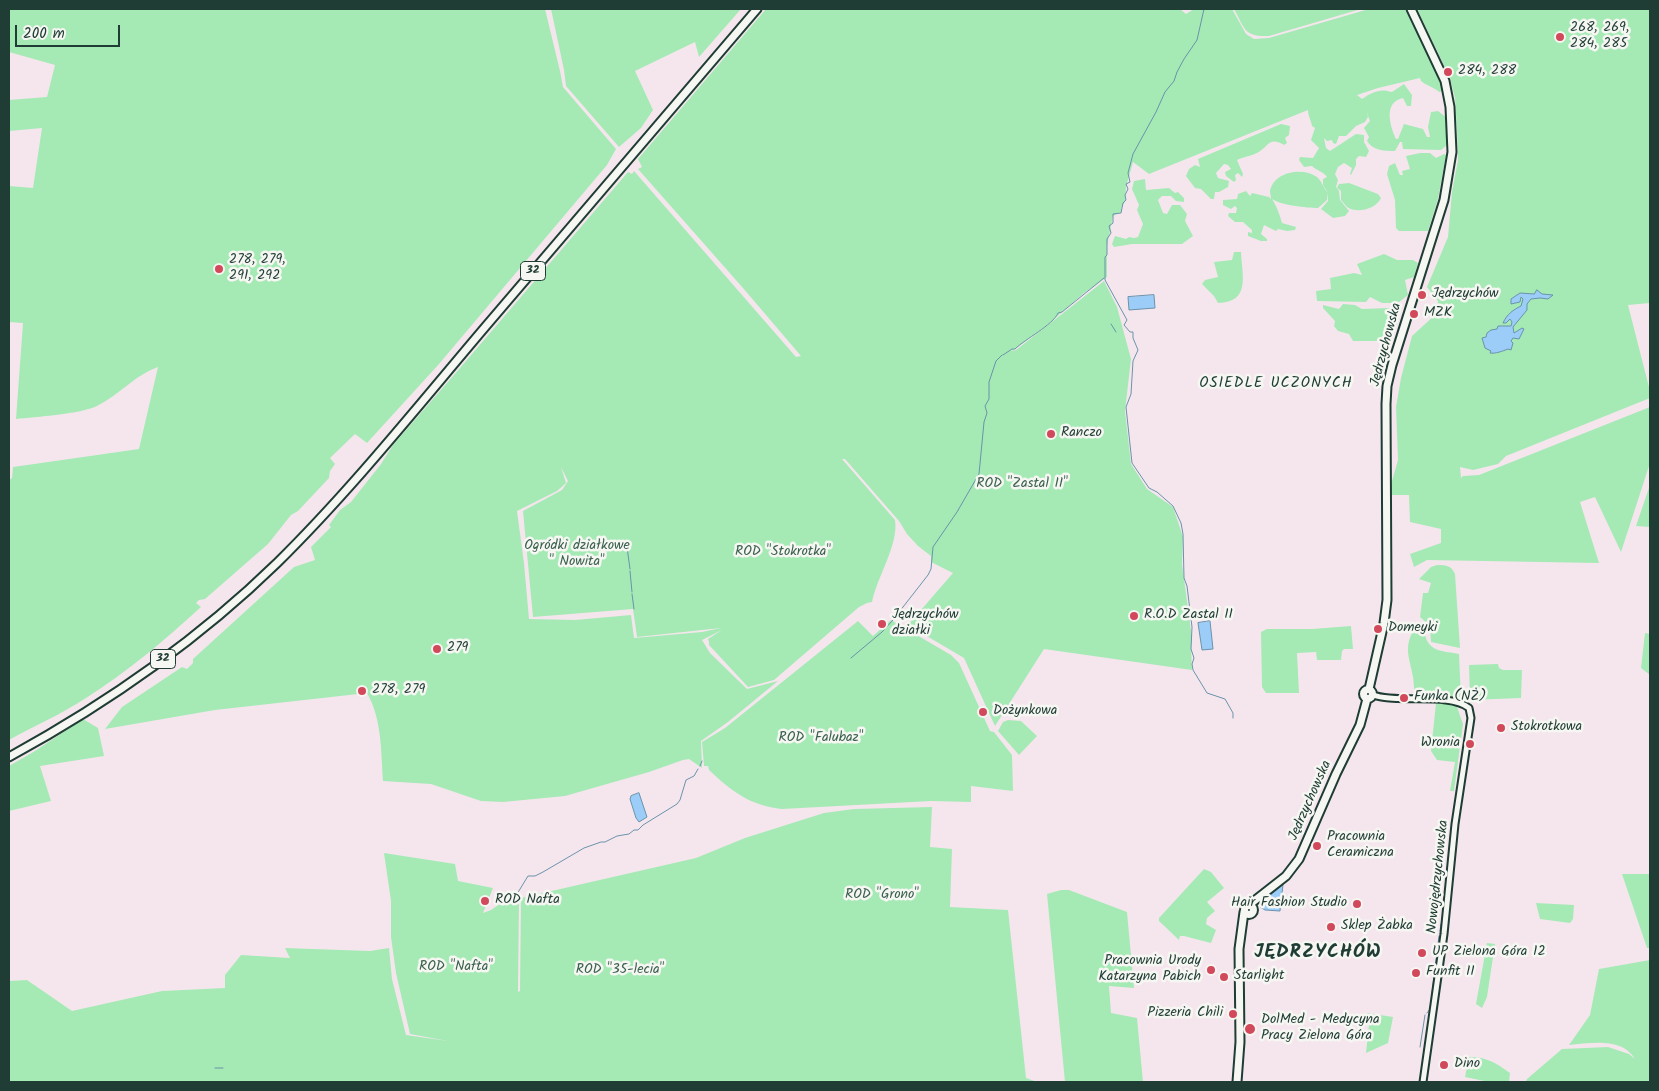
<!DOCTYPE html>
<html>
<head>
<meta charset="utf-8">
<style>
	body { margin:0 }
	#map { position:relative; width:1659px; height:1091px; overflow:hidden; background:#f5e6ee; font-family:Kalam,sans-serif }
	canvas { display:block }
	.frame { position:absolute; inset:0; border:10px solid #1f3d34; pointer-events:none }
	.scale { position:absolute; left:15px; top:25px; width:105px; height:22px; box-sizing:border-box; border:2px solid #1f3d34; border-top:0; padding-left:6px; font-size:15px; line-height:18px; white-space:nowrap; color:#1f3d34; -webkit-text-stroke:4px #f6f6f2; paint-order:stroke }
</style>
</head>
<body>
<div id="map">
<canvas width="1659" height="1091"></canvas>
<div class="frame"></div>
<div class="scale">200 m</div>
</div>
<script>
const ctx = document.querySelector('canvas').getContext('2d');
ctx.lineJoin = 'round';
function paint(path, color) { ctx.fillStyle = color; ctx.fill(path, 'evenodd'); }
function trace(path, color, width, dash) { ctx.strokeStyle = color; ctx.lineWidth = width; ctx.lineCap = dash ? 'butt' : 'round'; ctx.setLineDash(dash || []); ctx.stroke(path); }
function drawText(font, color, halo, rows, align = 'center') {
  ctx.font = font + ' Kalam,sans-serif'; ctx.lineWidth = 5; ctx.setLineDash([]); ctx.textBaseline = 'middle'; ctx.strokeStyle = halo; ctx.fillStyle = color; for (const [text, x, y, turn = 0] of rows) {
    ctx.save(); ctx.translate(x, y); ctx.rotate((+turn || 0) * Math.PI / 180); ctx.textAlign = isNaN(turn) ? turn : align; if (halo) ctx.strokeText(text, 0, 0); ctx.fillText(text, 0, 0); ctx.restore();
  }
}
paint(new Path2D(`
	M9 9H545L560 71 563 87 616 149 607 165 439 364 367 443 355 434 330 458 335 464 330 471 329 478 298 511 291 515 268 544 205 599 199 600 196 603 201 607C165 640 127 672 86 698 62 714 34 726 9 740V480L12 478 13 467 139 449 158 367C135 375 119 395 97 406 80 414 36 417 16 419L23 323 9 322V186L33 188 42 128 9 131V100L47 97 55 65 9 52Z
	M551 9H741L699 57 695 42 635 71 653 110 641 128 619 147 566 86 564 70Z
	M766 9H1180L1186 14 1194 9H1232L1246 34 1254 39 1269 38 1369 9H1407L1442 80 1443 91 1439 92C1434 87 1427 86 1421 81L1420 78 1378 88 1357 95 1362 99C1372 92 1380 88 1392 92L1404 84 1412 95 1411 106H1407L1403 98C1383 102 1390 126 1396 139H1398L1404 124 1423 129 1427 137H1430L1428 127 1431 112 1438 111 1447 118C1449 130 1453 143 1441 150L1403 149 1402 142H1400L1395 151C1385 151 1373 151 1367 141L1369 137 1364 128 1370 121 1366 111 1368 117 1365 122 1356 126 1346 136H1339L1336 144 1333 143 1332 140 1327 141 1324 138 1326 148 1330 151 1356 134 1364 135V142L1369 151 1366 157 1359 156 1356 159V165L1351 175 1350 174 1352 168 1344 163 1338 167 1335 174 1338 180 1336 187 1339 191 1340 200 1349 211 1345 216 1333 218 1321 209 1328 201V193L1327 200 1318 208C1307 208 1280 205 1272 199 1276 205 1280 215 1282 223L1296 227 1295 230 1287 231 1278 229 1276 231 1264 225 1261 234 1267 239V241H1261L1248 236V232L1252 233V230L1243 222H1235L1228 216 1229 213H1236L1237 208 1235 206 1231 209 1223 205V200L1237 199 1238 194 1246 191 1250 196 1252 193 1269 197 1271 199C1271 196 1270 194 1270 191 1274 171 1303 167 1317 177 1322 181 1323 188 1328 193L1323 185V179L1327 177C1323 171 1317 171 1312 166L1304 167 1299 160 1300 157 1313 158 1319 148 1311 140 1315 128 1312 126C1311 120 1308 116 1308 110L1149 174 1133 162 1126 187 1125 202 1122 206 1121 212 1113 216 1107 246V277L1084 293 1045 327 1015 349 1010 351 1016 350 1104 281 1117 307 1131 359 1125 411 1131 464 1147 489 1173 507 1183 537 1182 564 1192 638 1191 647 1192 670 1044 649 995 726 964 658 908 625 953 573 931 562V556L918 546 907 534 899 521 845 459H842L895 520C899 544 877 577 872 602L867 603 859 607 774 680 748 687 709 645V642L708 639 722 630 702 640 710 653 747 689 778 681 728 722 701 741 702 768 689 759 683 760 649 772 565 796 503 802 481 801 431 784 383 781C381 752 382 719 367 693L215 710 105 729 122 707 182 667 187 669 193 663V659L294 567 315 560 311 547 331 527 329 525 340 510 351 502 381 464 393 445 460 368 628 172 632 174 634 171 796 357 801 356 743 288 638 169 642 167 638 159ZM561 467 568 481 562 490 523 511 533 617 633 609 637 637 721 628 702 632 634 638 631 615 575 620 529 619 524 563 517 511 557 491 566 483Z
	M1234 9H1361L1269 36C1244 37 1245 29 1234 9Z
	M1417 9H1650V303L1628 305 1650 391V398L1506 456 1498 464 1473 470 1460 467 1461 478 1463 476 1479 475 1650 407V463L1621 552 1595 497 1580 502 1599 563 1427 560 1414 567 1410 554 1441 543V529L1410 522 1409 495H1388L1398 460 1396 407 1401 378 1412 336 1436 314 1438 301 1427 287 1448 237 1452 192 1458 160 1457 130 1455 98 1450 78Z
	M1281 124 1290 126 1289 135 1285 138 1287 143 1284 145C1268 136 1269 147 1257 153 1251 156 1243 157 1237 160L1243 174 1242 177 1238 173 1235 175 1236 180 1234 182 1226 176 1225 172 1231 169 1228 165 1224 164 1216 173 1218 178 1229 181 1228 187 1219 192H1215L1214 199H1211L1201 189 1195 188 1186 176 1189 169 1195 165 1200 167 1198 159Z
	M1420 153H1430L1436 158 1444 154 1446 155 1438 199 1428 231H1399L1396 228 1395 200 1387 174 1389 166 1395 163 1400 175H1403L1402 171 1410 169 1406 156Z
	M1145 179 1146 190 1169 188 1175 193 1178 192 1184 198V202L1176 201 1171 196H1162L1158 200 1163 213 1167 214 1172 205H1180L1187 214 1185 221 1193 236 1182 244H1132L1114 247 1112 244 1115 236 1126 239 1129 237 1134 238 1138 237 1143 224 1137 210 1139 205 1132 189 1134 181Z
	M1349 183 1378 194 1381 198C1376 209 1357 214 1347 207 1345 205 1343 202 1341 200V191L1337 188 1339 184Z
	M1234 252H1241C1242 276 1251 302 1218 303L1214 296 1202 284 1205 280 1218 277 1214 262 1232 260Z
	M1384 254 1397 260H1413L1418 263 1414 277 1405 280 1408 295 1398 303H1382L1370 297 1366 302 1317 301 1316 291 1331 289 1330 278 1354 273 1362 275 1357 264Z
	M1343 304 1355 305 1362 309 1389 308C1403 321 1397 328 1386 341H1353L1349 334 1338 331 1334 326 1335 321 1323 308V305L1339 309Z
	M1650 485V527L1636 526Z
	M1437 565C1446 565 1451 565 1455 574L1460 648 1431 642 1430 626 1420 617 1423 593H1428L1431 583 1419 579 1431 567Z
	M891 620 951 655 959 663 990 731 994 732 1012 755 1013 791 971 786V802L931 801 782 809C751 806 731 791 709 770L708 766H704L702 742 725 728 858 621 873 636Z
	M1351 626 1353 649H1344L1342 651 1341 660H1317L1316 652 1297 653 1299 693H1266L1262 687 1261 632 1267 629H1312Z
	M1412 633 1425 634C1428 652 1444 651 1459 654L1461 699 1415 698C1414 691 1414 684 1413 677 1410 659 1404 650 1412 633Z
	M1645 633 1650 634V675L1641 668Z
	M1498 664 1499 668 1503 670H1522L1521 698 1470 700 1469 665Z
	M1436 703 1456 704 1463 724 1454 791H1450L1455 762 1437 760 1431 751Z
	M83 719 98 728 104 756 40 766 51 801 9 811V766L35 751Z
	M1008 720 1021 721 1037 736 1019 755 998 731 1003 722Z
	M932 807 930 847 952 849 950 907 1008 910 1026 1078 1037 1082H9V981L27 980 72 1011 162 991 225 988V975L241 955 290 958 285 948 370 951 389 948 392 979 406 1035 448 1041 410 1034 396 973 391 937V901L384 853 455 864 458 881 493 888 483 913 491 910 504 901 519 899 518 992 520 991 521 898 696 858 745 838 824 813 854 809Z
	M1204 869 1211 872 1224 888 1207 902 1215 911 1207 918 1206 924 1216 930 1211 943 1184 936H1180L1179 940 1159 921V918Z
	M1622 874H1650V948H1647Z
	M1061 890H1069L1127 912 1134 988 1109 986 1111 1013 1137 1018 1143 1082H1065L1047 894Z
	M1536 903 1574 905 1573 919 1570 923 1540 919Z
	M1487 943 1495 944 1487 997 1482 1008 1476 1004Z
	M1650 960V1082H1526L1527 1079 1562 1049 1608 1047 1629 1054 1635 1059C1622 1037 1591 1043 1569 1045L1590 1015 1599 969Z
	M1367 1013 1393 1017 1388 1043 1366 1053 1369 1025 1366 1017Z
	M1469 1057C1487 1057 1496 1063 1510 1073L1509 1082H1489L1465 1077Z`), '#a5eab5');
const water = new Path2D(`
	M1537 290 1542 294 1553 295 1548 299 1540 298 1531 299 1527 304V310L1513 327 1514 333 1522 328 1524 329 1519 339 1513 338 1511 341 1513 343 1511 350 1508 349C1503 351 1495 354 1490 353L1491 351 1485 348 1482 338 1486 337 1487 333 1491 330 1497 329 1498 326H1511L1512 322 1510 319 1506 323H1503C1507 314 1513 310 1521 306L1523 299 1521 297 1520 302 1511 304V299L1520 293 1534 294Z
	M1154 295 1155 308 1129 310 1128 297Z
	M1210 621 1213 649 1202 650 1198 623Z
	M639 793 647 817 639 822 636 818 630 799 631 796Z
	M1283 885 1280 911 1265 910 1260 907 1268 897Z`);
paint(water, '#9ccdf8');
trace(water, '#6a93aa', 1);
trace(new Path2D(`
	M1204 9 1197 40 1184 59 1177 72 1174 81 1165 92 1156 112 1133 154 1128 173 1130 182 1126 184 1128 189 1125 195 1126 200 1123 203 1121 213 1113 214V223L1109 226 1111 233 1107 239V255L1105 257V280L1127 320 1124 325 1130 332H1133V338L1138 350 1133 361 1131 394 1126 407 1132 463 1149 488 1157 492 1173 506 1181 523 1183 534 1184 578 1187 586 1192 627 1191 649 1194 658 1192 664 1193 670 1207 693 1225 699 1233 713V718
	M1111 324 1116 332
	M1003 355 1012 349H1015C1025 339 1053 325 1058 313L1062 312 1104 278
	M627 547 630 569
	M630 571 632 592
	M632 594 634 609
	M896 616 928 575 931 569 933 547 957 512 979 474 984 422 987 413 985 406 989 399V382L996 361 1002 355
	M851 658 882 632 893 620
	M700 766 702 761
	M517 894 528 876H535L543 872 584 848 601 842H605L617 836 629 834 634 830H638L643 825 677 804 680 800 686 780 694 776 698 769
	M1440 931 1441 924
	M1432 993 1439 936
	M1427 1013 1430 1009 1432 996
	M1420 1047 1425 1015
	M215 1068H223`), '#6a93aa', 1);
const minor = new Path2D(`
	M1373 695C1399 704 1449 692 1469 708L1471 718 1455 824 1444 934 1423 1082`);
const major = new Path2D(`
	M1369 689 1384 623 1387 600 1386 404 1387 386 1392 365 1444 200 1452 152 1450 107 1445 81 1411 9
	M1363.5 694a4.5 4.5 0 1 1 9 0a4.5 4.5 0 1 1-9 0Z
	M9 757C106 704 198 640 277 563 352 489 418 406 486 326 577 221 667 115 757 9
	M1249 905 1286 876 1299 859 1336 774 1360 725 1367 699
	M1244.5 910a4.5 4.5 0 1 1 9 0a4.5 4.5 0 1 1-9 0Z
	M1237 1082 1240 1042 1239 949 1244 912`);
trace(minor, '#1f3d34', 9);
trace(major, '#1f3d34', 11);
trace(minor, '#f6f6f2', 5);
trace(major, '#f6f6f2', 7);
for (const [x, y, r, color] of [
	[1560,37,5,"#d1495b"],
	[1448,72,5,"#d1495b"],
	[219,269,5,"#d1495b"],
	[1422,295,5,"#d1495b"],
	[1414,314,5,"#d1495b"],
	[1051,434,5,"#d1495b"],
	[1134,616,5,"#d1495b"],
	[882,624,5,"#d1495b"],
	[1378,629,5,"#d1495b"],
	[437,649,5,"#d1495b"],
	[362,691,5,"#d1495b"],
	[1404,698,5,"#d1495b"],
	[983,712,5,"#d1495b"],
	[1501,728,5,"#d1495b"],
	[1470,744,5,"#d1495b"],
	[1317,846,5,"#d1495b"],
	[485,901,5,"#d1495b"],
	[1357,904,5,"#d1495b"],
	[1331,927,5,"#d1495b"],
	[1422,953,5,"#d1495b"],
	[1211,970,5,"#d1495b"],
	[1416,973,5,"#d1495b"],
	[1224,977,5,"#d1495b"],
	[1233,1014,5,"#d1495b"],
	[1250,1029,6,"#d1495b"],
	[1444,1065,5,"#d1495b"]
]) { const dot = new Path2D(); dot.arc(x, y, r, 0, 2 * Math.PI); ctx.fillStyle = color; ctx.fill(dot); trace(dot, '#f6f6f2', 2); }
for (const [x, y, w] of [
	[533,271,25],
	[163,659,25]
]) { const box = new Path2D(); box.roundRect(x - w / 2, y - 9.5, w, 19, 4); ctx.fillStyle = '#f6f6f2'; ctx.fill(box); trace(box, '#1f3d34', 1); }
drawText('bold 12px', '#1f3d34', null, [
	["32",533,271],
	["32",163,659]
]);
drawText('14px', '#1f3d34', '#f6f6f2', [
	["268, 269,",1570,29],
	["284, 285",1570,45],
	["284, 288",1458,72],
	["278, 279,",229,261],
	["291, 292",229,277],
	["Jędrzychów",1432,295],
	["MZK",1424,314],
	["Ranczo",1061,434],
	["Jędrzychów",892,616],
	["działki",892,632],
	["R.O.D Zastal II",1144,616],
	["Domeyki",1388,629],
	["279",447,649],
	["278, 279",372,691],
	["Funka (NŻ)",1414,698],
	["Dożynkowa",993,712],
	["Stokrotkowa",1511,728],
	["Wronia",1460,744,"right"],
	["Pracownia",1327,838],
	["Ceramiczna",1327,854],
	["ROD Nafta",495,901],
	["Hair Fashion Studio",1347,904,"right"],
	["Sklep Żabka",1341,927],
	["UP Zielona Góra 12",1432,953],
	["Pracownia Urody",1201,962,"right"],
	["Katarzyna Pabich",1201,978,"right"],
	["Funfit II",1426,973],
	["Starlight",1234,977],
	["Pizzeria Chili",1223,1014,"right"],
	["DolMed - Medycyna",1261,1021],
	["Pracy Zielona Góra",1261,1037],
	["Dino",1454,1065]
], 'left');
drawText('14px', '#1f3d34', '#f6f6f2', [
	["Jędrzychowska",1387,345,-75],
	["Jędrzychowska",1311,801,-66],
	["Nowojędrzychowska",1439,877,-84]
]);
drawText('14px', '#3a604e', '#f6f6f2', [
	["ROD \"Zastal II\"",1022,485],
	["Ogródki działkowe",577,547],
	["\" Nowita\"",577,563],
	["ROD \"Stokrotka\"",783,553],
	["ROD \"Falubaz\"",821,739],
	["ROD \"Grono\"",882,896],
	["ROD \"Nafta\"",456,968],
	["ROD \"35-lecia\"",620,971]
]);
ctx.letterSpacing = '1px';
drawText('15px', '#1f3d34', '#f6f6f2', [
	["OSIEDLE UCZONYCH",1276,384]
]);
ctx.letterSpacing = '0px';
ctx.letterSpacing = '1px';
drawText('bold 19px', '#1f3d34', '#f6f6f2', [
	["JĘDRZYCHÓW",1318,954]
]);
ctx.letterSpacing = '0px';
</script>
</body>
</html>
